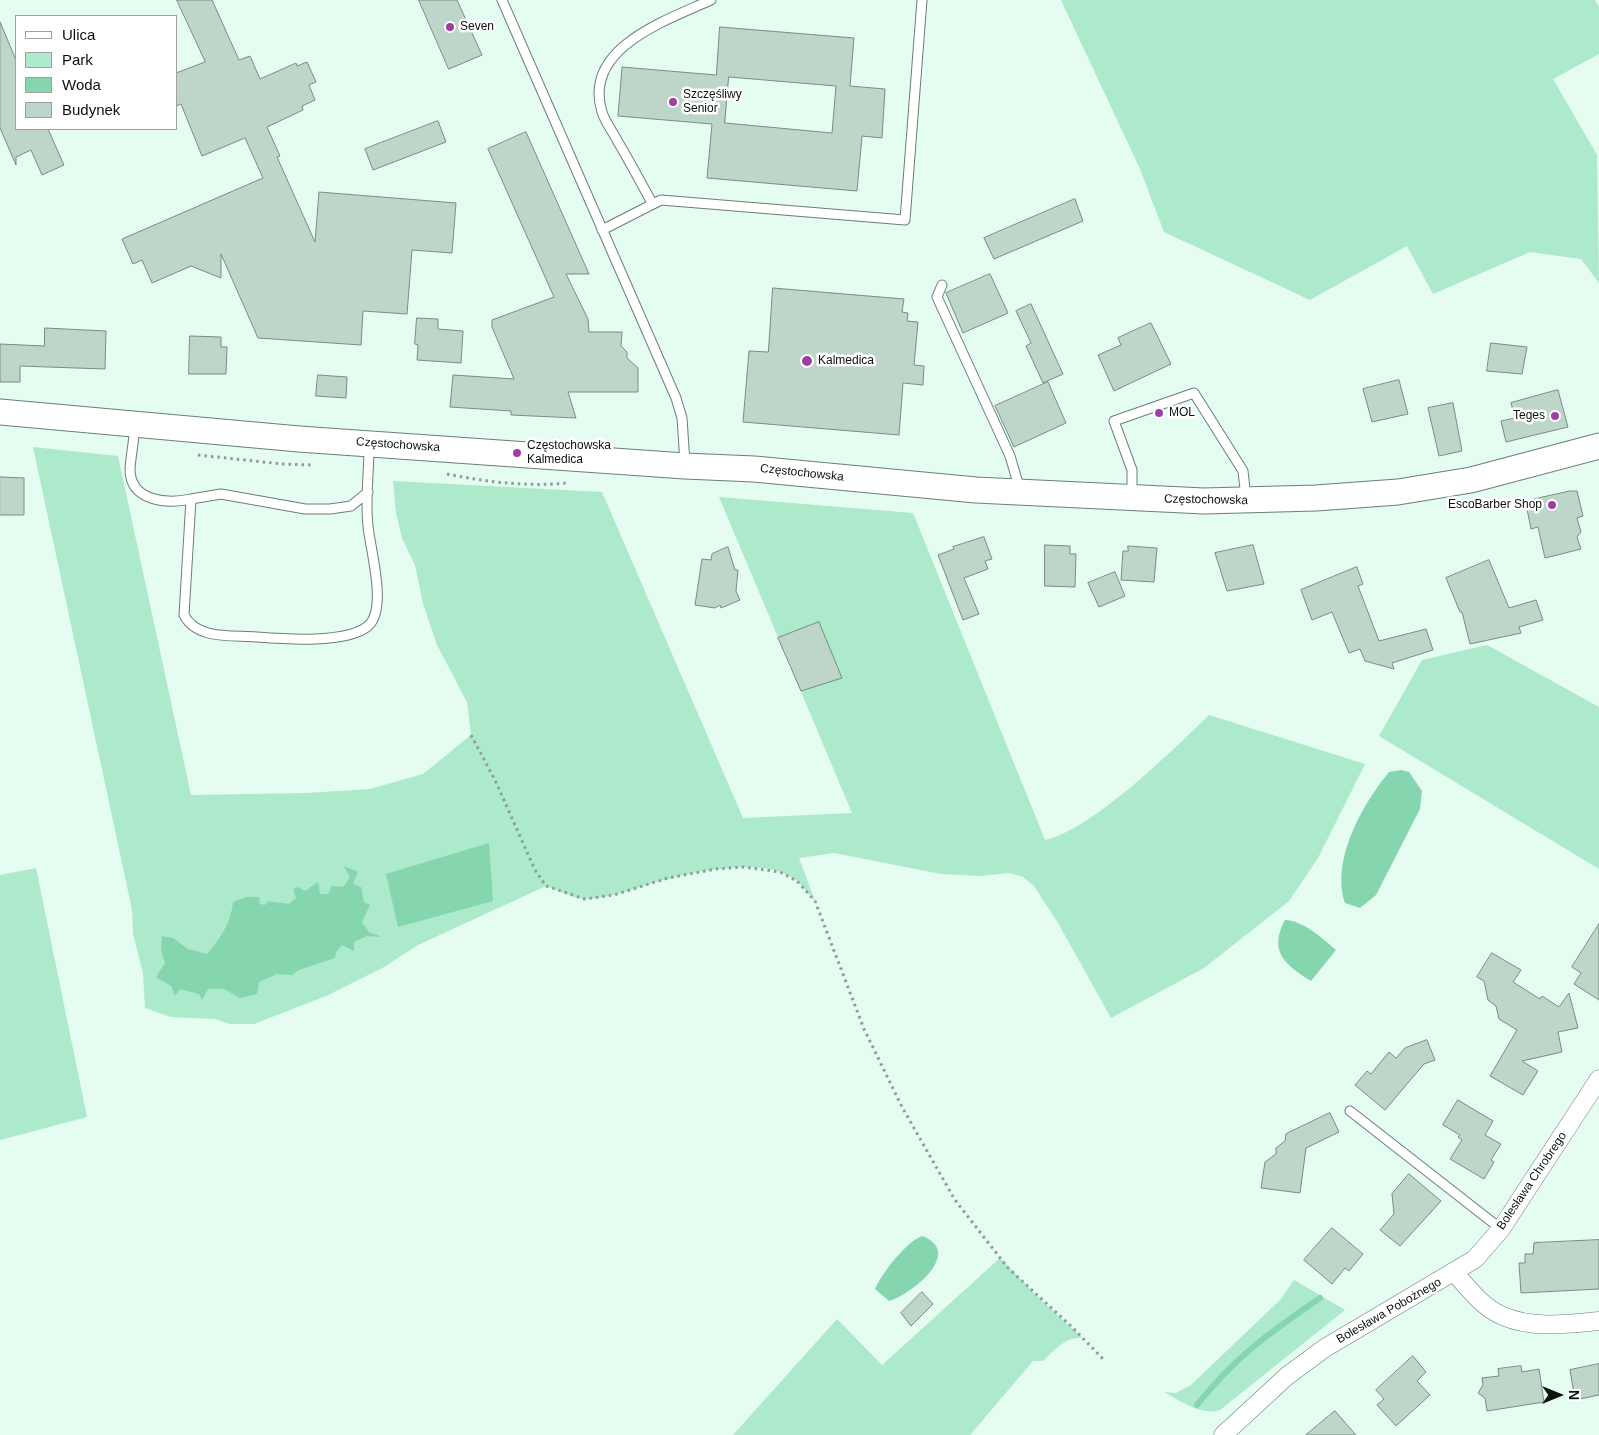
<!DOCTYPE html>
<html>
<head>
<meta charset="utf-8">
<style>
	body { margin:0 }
	#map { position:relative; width:1599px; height:1435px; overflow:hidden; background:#e5fcf0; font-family:Arial,sans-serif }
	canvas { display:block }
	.legend { position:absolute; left:15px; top:15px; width:162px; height:115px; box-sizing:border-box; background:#fff; border:1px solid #9da09f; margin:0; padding:6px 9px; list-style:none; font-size:15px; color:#0a120e }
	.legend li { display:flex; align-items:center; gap:10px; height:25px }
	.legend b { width:25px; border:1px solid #9da09f }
	.north { position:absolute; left:1534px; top:1370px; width:50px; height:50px; -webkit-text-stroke:4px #fff; paint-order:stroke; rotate:90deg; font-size:14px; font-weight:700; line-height:20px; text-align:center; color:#0a120e }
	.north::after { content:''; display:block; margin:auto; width:18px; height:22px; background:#0a120e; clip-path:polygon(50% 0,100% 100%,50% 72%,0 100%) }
</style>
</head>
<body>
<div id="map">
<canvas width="1599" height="1435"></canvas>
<ul class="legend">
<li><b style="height:6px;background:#fff"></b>Ulica</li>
<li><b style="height:14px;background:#ade9cb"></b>Park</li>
<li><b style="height:14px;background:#85d5af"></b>Woda</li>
<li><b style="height:14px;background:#bed5c9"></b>Budynek</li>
</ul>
<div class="north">N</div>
</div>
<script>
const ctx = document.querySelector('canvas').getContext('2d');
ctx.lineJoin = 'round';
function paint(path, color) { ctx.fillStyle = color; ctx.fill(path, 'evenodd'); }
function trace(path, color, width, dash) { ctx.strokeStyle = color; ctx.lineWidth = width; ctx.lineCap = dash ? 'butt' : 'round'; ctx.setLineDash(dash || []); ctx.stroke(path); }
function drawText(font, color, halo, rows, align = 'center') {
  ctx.font = font + ' Arial,sans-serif'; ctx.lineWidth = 5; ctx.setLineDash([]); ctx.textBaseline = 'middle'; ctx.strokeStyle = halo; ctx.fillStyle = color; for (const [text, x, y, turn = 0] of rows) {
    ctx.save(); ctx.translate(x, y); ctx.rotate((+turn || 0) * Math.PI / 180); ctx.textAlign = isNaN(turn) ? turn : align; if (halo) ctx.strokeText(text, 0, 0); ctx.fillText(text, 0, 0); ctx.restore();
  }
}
paint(new Path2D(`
	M1061 0H1595L1599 7V54L1553 79 1597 155 1599 283 1581 259 1530 252 1433 294 1407 246 1310 300 1164 232 1140 169Z
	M33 447 118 456 191 795 307 793 370 789 423 774 471 735 467 702 437 645 423 604 415 565 402 538 396 513 393 481 602 492 743 818 852 813 719 497 913 513 1045 840C1092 830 1173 750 1209 715L1365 764 1318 858 1289 901 1204 968 1111 1018 1058 923 1034 886 1023 877 1010 873 979 876 941 874 834 853 799 858 815 901C809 895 804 887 797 881 766 856 703 870 668 879 641 885 614 898 586 899 574 899 558 890 546 886L418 945 384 967 326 996 254 1024H230L215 1019 171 1017 145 1008 143 974 133 934 132 910Z
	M1487 645 1599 707V869L1379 736 1422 660Z
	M36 868 87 1117 0 1140V875Z
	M1000 1258 1042 1301 1083 1338C1066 1336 1055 1350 1043 1361H1033L970 1435H733L837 1319 882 1365Z
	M1294 1280 1345 1310 1220 1410C1201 1416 1181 1401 1164 1392L1176 1393 1191 1385 1281 1299Z`), '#ade9cb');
paint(new Path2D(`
	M1401 770 1409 772 1422 791 1420 809 1376 895 1360 908 1345 903C1331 860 1362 805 1389 772Z
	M489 843 493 901 398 927 386 874Z
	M344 866 358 872 353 884 361 887 364 902 370 905 362 922 369 932 382 937 367 936 354 942V951L342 945 336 952 335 958 299 970 292 975 277 974 259 982 257 994 240 998 224 989H208L202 1000 199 994 180 989 175 996 171 986 156 977 165 963 161 950 162 936 173 938 188 949 207 954C221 937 231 923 233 902L246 897H259L260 904 265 905 268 901 289 904 296 898 293 889 298 887 305 891 318 882 320 894H328L332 886 343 887 350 878Z
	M1285 920C1304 921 1322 938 1336 950L1311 981C1285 965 1268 951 1285 920Z
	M922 1236C965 1252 911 1295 889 1301L875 1289C882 1273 906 1242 922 1236Z`), '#85d5af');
trace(new Path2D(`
	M1197 1405C1236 1356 1269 1333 1320 1298`), '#85d5af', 6);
const building = new Path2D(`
	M177 0H212L239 60 250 56 260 79 296 63 297 66 307 62 316 82 309 85 315 100 302 106 303 110 267 127 280 156 277 157 315 242 319 192 456 203 452 253 412 250 407 314 363 311 361 345 258 338 221 254V278L191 266 152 283 142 260 133 264 122 239 263 178 245 138 202 156 181 104 176 106V73L205 62Z
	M419 0H457L482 55 449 69Z
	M0 22 16 60V129H48L64 165 42 175 31 150 16 157V165L0 128Z
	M720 27 854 38 850 86 885 89 882 138 862 136 857 191 707 178 712 124 618 116 622 67 716 75ZM729 77 836 86 832 133 725 123Z
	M438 121 446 142 373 170 365 149Z
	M526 132 589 274H566L588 319 589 332H622L621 346 627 352V358L638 368V392H568L576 418 511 415V411L450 407 453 375 514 379 492 327V320L554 297 488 149Z
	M1075 199 1083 221 994 259 984 238Z
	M990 274 1008 313 963 333 946 293Z
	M773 288 904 299 902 312 908 313 907 321 918 322 914 365 924 366 923 385 903 383 899 435 743 422 749 351 768 352Z
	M1031 304 1063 374 1043 383 1026 346 1031 343 1016 311Z
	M417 318 438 319V329L463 331 461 363 417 360 418 345 415 344Z
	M1151 323 1171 364 1114 391 1098 355 1121 345 1118 338Z
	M45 328 106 331 105 369 20 366V382H0V344L44 346Z
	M190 336 221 337V347H227L226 374H189Z
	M1491 343 1527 347 1522 374 1487 371Z
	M318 375 347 377 346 398 316 396Z
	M1399 380 1408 414 1372 422 1363 389Z
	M1048 382 1066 423 1014 447 995 406Z
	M1558 390 1568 427 1506 442 1501 421 1515 418 1511 403Z
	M1453 403 1462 451 1439 456 1428 408Z
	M0 477 24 478V515H0Z
	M1570 491H1577L1583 516 1577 518 1581 532 1577 537 1581 549 1545 558 1538 527 1531 529 1526 504 1532 502 1531 500Z
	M984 537 992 559 985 561 988 569 964 578 979 614 963 620 938 555 954 549 953 547Z
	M1045 545 1070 546V554H1076L1075 587 1045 586Z
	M1253 545 1264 584 1227 591 1215 553Z
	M1128 546 1157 548 1154 582 1121 580 1123 551H1128Z
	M728 547 735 570H738L736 591 740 600 721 608 720 605 715 608 695 605 702 559 711 560 712 554Z
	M1489 560 1509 608 1536 600 1543 620 1519 627 1521 633 1470 644 1462 612H1460L1446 578Z
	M1357 567 1363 584 1358 586 1379 641 1426 629 1433 650 1392 663 1394 669 1365 661 1360 649 1349 653 1332 612 1312 620 1301 590Z
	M1115 572 1125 596 1099 607 1088 583Z
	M819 622 842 678 801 691 778 638Z
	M1599 924V1000L1574 984 1581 973 1572 967Z
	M1492 953 1521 970 1513 982 1540 999 1542 996 1559 1007 1569 993 1578 1028 1558 1032 1562 1052 1522 1061 1538 1071 1523 1095 1490 1076 1517 1030 1499 1019 1496 1006 1488 1000 1484 981 1477 977Z
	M1427 1040 1435 1060 1424 1064 1385 1110 1355 1085 1367 1071 1371 1074 1389 1052 1396 1058 1405 1048Z
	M1458 1100 1493 1121 1485 1135 1501 1144 1491 1160 1494 1162 1484 1179 1450 1159 1462 1140 1458 1137 1460 1135 1443 1125Z
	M1330 1113 1339 1132 1306 1148 1300 1193 1261 1188 1265 1162 1276 1154V1148L1285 1141 1286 1134Z
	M1409 1174 1441 1201 1400 1246 1380 1230 1394 1214 1392 1194Z
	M1332 1228 1363 1254 1349 1271 1345 1268 1332 1284 1304 1260Z
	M1599 1240V1289L1521 1293 1519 1263H1525V1254H1533L1534 1243Z
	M922 1292 933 1304 911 1326 901 1313Z
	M1413 1356 1426 1372 1417 1381 1430 1395 1396 1426 1377 1405 1384 1399 1376 1390Z
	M1599 1364V1395L1575 1400 1570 1370Z
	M1521 1366 1522 1372 1539 1369 1544 1402 1487 1411 1485 1398 1478 1393 1483 1385 1482 1378 1499 1376 1498 1369Z
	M1335 1411 1356 1435H1306Z`);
paint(building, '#bed5c9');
trace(building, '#788d82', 1);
const lane = new Path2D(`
	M502 0 676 398 682 418 685 463
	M652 203C641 183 630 162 618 142 613 132 605 122 602 112 582 48 667 20 711 0
	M602 230 661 200 905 220 922 0
	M942 285 937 297 1010 456 1020 490
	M135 426C134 440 131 455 130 469 130 502 168 504 191 499L184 615C197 640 232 635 256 637 283 639 347 644 368 626 388 609 370 549 368 526 365 500 369 473 369 447
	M1132 497V470L1114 421 1194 393 1243 471 1246 498
	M191 499 221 494 305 509H330L351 506 368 492
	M1350 1111 1501 1229`);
const street = new Path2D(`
	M1454 1272C1468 1288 1483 1308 1503 1316 1532 1329 1568 1324 1599 1321
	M1223 1435 1287 1376 1325 1348 1475 1259 1501 1229 1599 1079`);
const secondary = new Path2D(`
	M0 412 299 439 685 466 754 469 976 490 1204 501 1316 498 1398 492 1471 480 1599 446`);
trace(lane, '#6b7f74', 11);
trace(street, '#6b7f74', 19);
trace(secondary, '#6b7f74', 27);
trace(new Path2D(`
	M198 455 282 464 312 465
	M447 474C487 482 527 487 567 483
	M471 735 495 780 535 870 546 886 585 899 614 895 668 878 716 869 744 867 780 872 797 881 815 901 864 1029 902 1107 955 1200 1008 1268 1071 1326 1103 1359`), '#8c9d94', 3, [2.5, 4]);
trace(lane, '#fff', 9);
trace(street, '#fff', 18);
trace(secondary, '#fff', 25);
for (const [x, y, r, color] of [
	[450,27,5,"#9f3ea5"],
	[673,102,5,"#9f3ea5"],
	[807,361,6,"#9f3ea5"],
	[1159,413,5,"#9f3ea5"],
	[1555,416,5,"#9f3ea5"],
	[517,453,5,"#9f3ea5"],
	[1552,505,5,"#9f3ea5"]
]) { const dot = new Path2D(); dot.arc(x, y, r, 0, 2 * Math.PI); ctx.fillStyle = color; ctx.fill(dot); trace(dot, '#fff', 2); }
drawText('12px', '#0a120e', '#fff', [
	["Seven",460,27],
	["Szczęśliwy",683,95],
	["Senior",683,109],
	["Kalmedica",818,361],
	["MOL",1169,413],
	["Teges",1545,416,"right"],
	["Częstochowska",527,446],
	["Kalmedica",527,460],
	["EscoBarber Shop",1542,505,"right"]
], 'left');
drawText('12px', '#0a120e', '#fff', [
	["Częstochowska",398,445,4],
	["Częstochowska",802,473,6],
	["Częstochowska",1206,500,1],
	["Bolesława Chrobrego",1532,1181,-56],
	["Bolesława Pobożnego",1389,1311,-30]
]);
</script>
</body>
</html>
